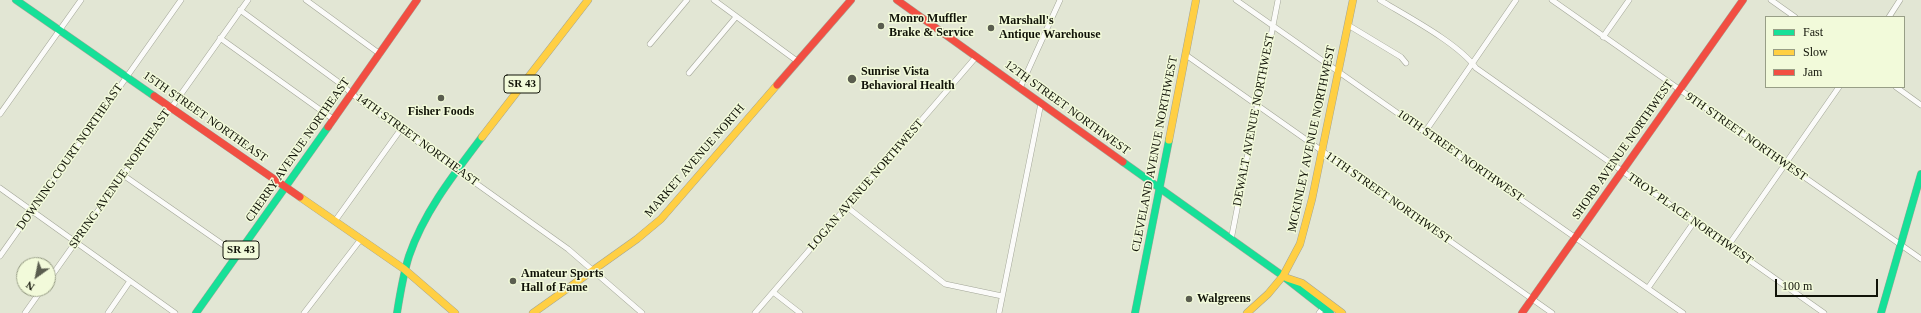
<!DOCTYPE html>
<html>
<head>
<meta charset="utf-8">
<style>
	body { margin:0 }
	#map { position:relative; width:1921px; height:313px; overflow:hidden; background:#e2e6d4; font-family:"Times New Roman",serif }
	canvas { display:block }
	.legend { position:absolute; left:1765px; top:16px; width:140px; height:72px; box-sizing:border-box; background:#f2fada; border:1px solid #989e86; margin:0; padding:5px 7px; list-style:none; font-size:12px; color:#111308 }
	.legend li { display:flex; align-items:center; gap:8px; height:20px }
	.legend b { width:20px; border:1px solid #989e86 }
	.north { position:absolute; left:16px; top:257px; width:40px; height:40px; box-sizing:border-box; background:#f2fada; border:1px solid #989e86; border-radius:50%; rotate:213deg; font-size:11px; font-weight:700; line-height:16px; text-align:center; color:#111308 }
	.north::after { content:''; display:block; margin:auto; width:14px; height:18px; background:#5a5d4f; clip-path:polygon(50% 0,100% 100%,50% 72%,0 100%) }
	.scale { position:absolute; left:1775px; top:279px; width:103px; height:18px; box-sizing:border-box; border:2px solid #111308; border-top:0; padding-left:5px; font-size:12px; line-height:14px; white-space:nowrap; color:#111308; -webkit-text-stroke:3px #f2fada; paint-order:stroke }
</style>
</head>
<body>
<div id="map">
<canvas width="1921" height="313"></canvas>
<ul class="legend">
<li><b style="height:5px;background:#16e098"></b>Fast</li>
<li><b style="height:5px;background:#ffcf43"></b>Slow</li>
<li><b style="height:5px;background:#f24e42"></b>Jam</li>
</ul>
<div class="north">N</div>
<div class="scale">100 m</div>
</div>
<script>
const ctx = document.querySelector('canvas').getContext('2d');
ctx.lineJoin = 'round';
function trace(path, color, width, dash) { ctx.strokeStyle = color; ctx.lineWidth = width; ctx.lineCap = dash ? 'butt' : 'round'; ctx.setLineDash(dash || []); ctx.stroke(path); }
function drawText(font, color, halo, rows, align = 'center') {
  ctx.font = font + ' "Times New Roman",serif'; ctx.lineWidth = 3; ctx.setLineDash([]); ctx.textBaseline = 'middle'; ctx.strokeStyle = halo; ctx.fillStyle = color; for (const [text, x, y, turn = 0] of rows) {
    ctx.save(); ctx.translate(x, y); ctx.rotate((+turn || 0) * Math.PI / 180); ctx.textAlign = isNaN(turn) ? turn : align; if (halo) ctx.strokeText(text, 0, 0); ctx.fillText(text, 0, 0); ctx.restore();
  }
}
const street = new Path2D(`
	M306 0 380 54
	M714 0 797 61
	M1236 0 1683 313
	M1380 0C1408 17 1458 43 1476 68L1824 313
	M1552 0 1921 259
	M1771 0 1795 17
	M240 10 341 84 358 99 568 249 642 313
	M1889 17 1900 0
	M1348 25 1401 57 1406 63
	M1603 37 1629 0
	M220 38 333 119
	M650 44 687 0
	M1186 55 1552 313
	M689 73 736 17
	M1896 87 1921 105
	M1020 88 1060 0
	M0 114 81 0
	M1425 132 1516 0
	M123 175 238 255
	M0 188 175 313
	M847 207 945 284 1002 296
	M335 221 401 129
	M1231 240 1278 0
	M1728 246 1839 87
	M0 256 181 0
	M48 281 248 0
	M1648 288 1694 222
	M773 292 800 313
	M25 313 42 289
	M108 313 130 281
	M304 313 361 239
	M755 313 976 57
	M999 313 1041 103
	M1319 313 1323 308`);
const fast = new Path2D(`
	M16 0 154 96
	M1123 162 1283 276 1330 313
	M196 313 328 127
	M397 313C400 294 403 275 409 256 424 212 454 174 482 137
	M1135 313 1169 140
	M1881 313 1921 174`);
const slow = new Path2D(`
	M482 137 588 0
	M1169 140 1196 0
	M300 197 404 269 455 313
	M1287 278 1302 283 1342 313
	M533 313 637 239 661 219 777 85
	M1247 313 1268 294 1283 276 1300 244 1312 199 1353 0`);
const jam = new Path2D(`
	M897 0 1123 162
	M777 85 851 0
	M154 96 300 197
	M328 127 417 0
	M1522 313 1743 0`);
trace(street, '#a2a597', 6);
trace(fast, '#a2a597', 8);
trace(slow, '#a2a597', 8);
trace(jam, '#a2a597', 8);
trace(street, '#fbfbf9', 5);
trace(fast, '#16e098', 7);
trace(slow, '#ffcf43', 7);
trace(jam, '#f24e42', 7);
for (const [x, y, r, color] of [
	[881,26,4,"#5a5d4f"],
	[991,28,4,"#5a5d4f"],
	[852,79,5,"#5a5d4f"],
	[441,98,4,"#5a5d4f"],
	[513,281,4,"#5a5d4f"],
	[1189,299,4,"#5a5d4f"]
]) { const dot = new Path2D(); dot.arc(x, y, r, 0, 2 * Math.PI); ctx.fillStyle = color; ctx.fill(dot); trace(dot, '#f2fada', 1.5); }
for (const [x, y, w] of [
	[522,84,36],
	[241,250,36]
]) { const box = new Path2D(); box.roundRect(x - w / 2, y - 9, w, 18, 3); ctx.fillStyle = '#f2fada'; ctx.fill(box); trace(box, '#111308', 1); }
drawText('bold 11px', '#111308', null, [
	["SR 43",522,84],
	["SR 43",241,250]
]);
drawText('bold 12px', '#111308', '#f2fada', [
	["Monro Muffler",889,19],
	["Brake & Service",889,33],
	["Marshall's",999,21],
	["Antique Warehouse",999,35],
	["Sunrise Vista",861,72],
	["Behavioral Health",861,86],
	["Fisher Foods",441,112,"center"],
	["Amateur Sports",521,274],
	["Hall of Fame",521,288],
	["Walgreens",1197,299]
], 'left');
drawText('12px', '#111308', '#f2fada', [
	["12TH STREET NORTHWEST",1067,108,36],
	["15TH STREET NORTHEAST",205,117,35],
	["DEWALT AVENUE NORTHWEST",1254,120,-79],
	["9TH STREET NORTHWEST",1746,137,35],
	["MCKINLEY AVENUE NORTHWEST",1312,139,-78],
	["14TH STREET NORTHEAST",417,140,36],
	["CHERRY AVENUE NORTHEAST",298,150,-55],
	["SHORB AVENUE NORTHWEST",1623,150,-55],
	["CLEVELAND AVENUE NORTHWEST",1155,154,-79],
	["10TH STREET NORTHWEST",1460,156,35],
	["DOWNING COURT NORTHEAST",70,157,-55],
	["MARKET AVENUE NORTH",695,161,-49],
	["SPRING AVENUE NORTHEAST",120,179,-55],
	["LOGAN AVENUE NORTHWEST",866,185,-49],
	["11TH STREET NORTHWEST",1388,198,35],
	["TROY PLACE NORTHWEST",1690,219,35]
]);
</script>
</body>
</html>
